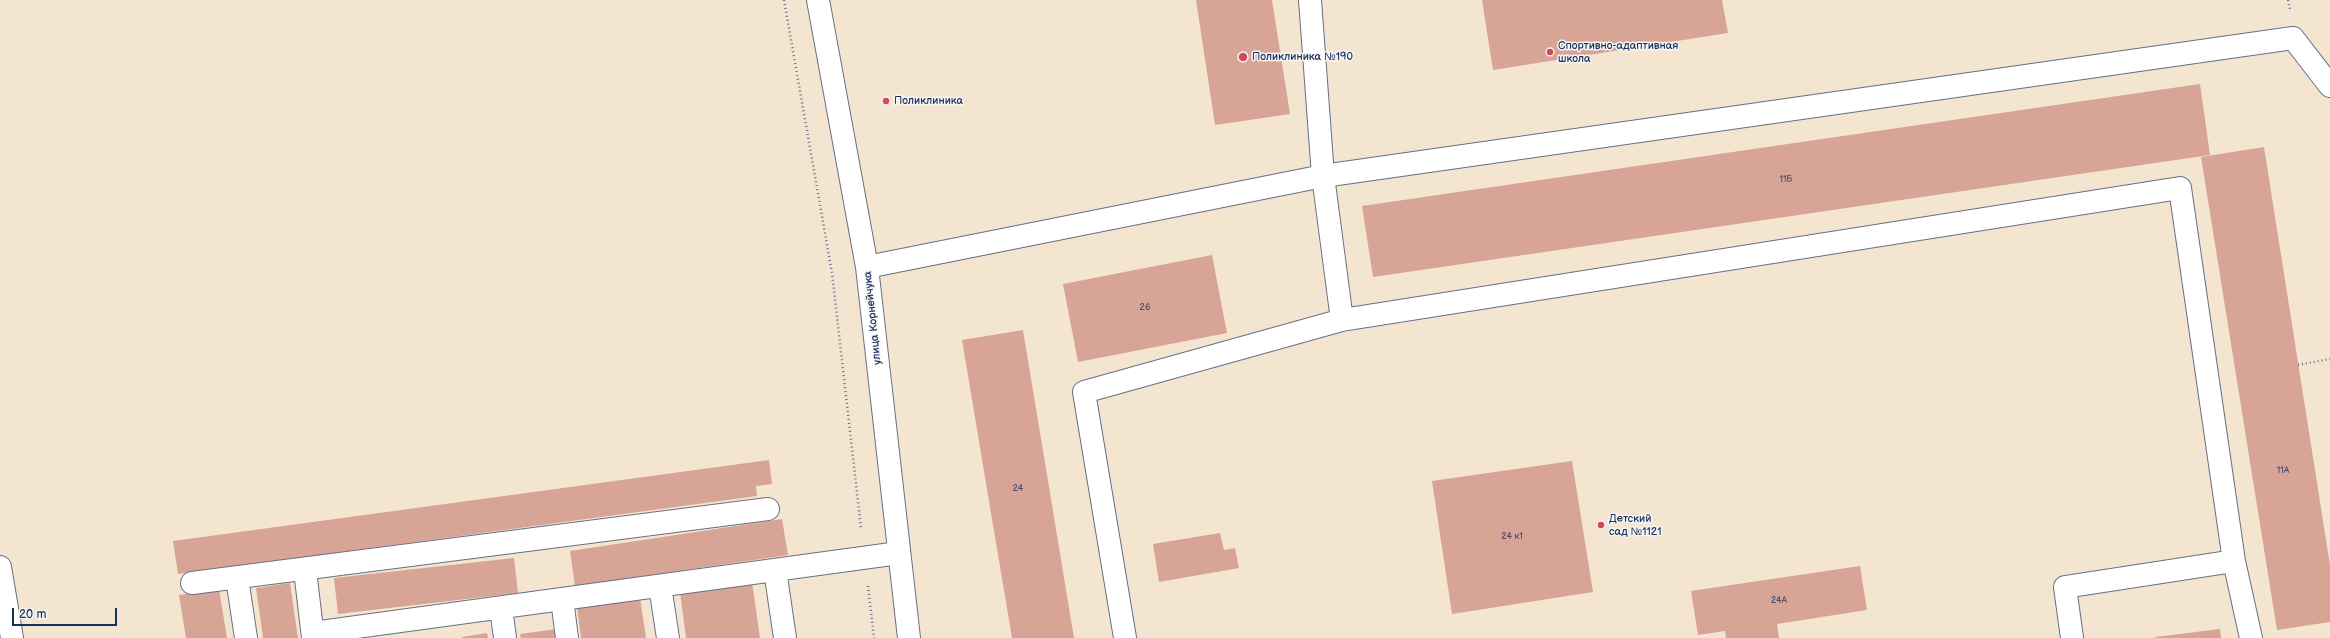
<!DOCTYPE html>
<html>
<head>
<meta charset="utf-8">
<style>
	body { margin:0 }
	#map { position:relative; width:2330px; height:638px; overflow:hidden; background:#f4e5d0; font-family:"Balsamiq Sans",sans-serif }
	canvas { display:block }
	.scale { position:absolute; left:12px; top:608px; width:105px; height:18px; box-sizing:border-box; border:2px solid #1b2f5e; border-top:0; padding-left:5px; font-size:12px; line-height:14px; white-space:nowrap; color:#1b2f5e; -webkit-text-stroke:3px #f6f6f2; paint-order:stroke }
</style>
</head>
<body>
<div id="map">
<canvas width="2330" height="638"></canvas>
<div class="scale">20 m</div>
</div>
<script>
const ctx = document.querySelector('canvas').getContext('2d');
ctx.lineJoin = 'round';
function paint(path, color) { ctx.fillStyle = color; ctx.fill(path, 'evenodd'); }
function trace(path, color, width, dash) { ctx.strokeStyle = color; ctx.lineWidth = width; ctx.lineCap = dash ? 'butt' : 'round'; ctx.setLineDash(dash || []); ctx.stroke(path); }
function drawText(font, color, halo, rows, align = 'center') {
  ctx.font = font + ' "Balsamiq Sans",sans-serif'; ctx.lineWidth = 3; ctx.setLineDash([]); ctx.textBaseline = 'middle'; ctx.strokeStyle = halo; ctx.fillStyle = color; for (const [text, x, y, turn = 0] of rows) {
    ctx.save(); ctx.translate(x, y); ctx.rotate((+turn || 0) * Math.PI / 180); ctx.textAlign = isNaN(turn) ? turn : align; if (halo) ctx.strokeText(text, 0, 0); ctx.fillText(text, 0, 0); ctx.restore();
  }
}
paint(new Path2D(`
	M1196 0H1272L1290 114 1215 125Z
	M1482 0H1722L1728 33 1493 70Z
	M2200 84 2210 155 1373 277 1362 206Z
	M2264 147 2330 565V622L2277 630 2201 157Z
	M1212 255 1227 333 1078 362 1063 284Z
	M1023 330 1074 638H1012L962 340Z
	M769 460 772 484 756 486 757 496 178 574 173 541Z
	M1572 461 1593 592 1452 614 1432 481Z
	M782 519 788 555 575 586 570 551Z
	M1220 533 1224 550 1235 548 1239 568 1159 582 1153 544Z
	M514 558 518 593 338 614 334 578Z
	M1860 566 1867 610 1777 624 1779 638H1726L1725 631 1698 635 1691 591Z
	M752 582 760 638H686L680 592Z
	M290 583 298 638H263L256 588Z
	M219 589 227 638H186L179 595Z
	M640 598 646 638H581L577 607Z
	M557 629 558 638H521L520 634Z
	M2220 629 2221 638H2155V637Z
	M487 633 488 638H462V637Z`), '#d7a496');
const minor = new Path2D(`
	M818 0 867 267 909 638
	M867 267 1323 176 1310 0
	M1342 320 1323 176 2293 38 2330 86
	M305 570 313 638
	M775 570 785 638
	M237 578 246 638
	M192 583 768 509
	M660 586 668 638
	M562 599 567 638
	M501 608 505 638
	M313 633 899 553
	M1125 638 1084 392 1342 320 2180 188 2234 561 2251 638
	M2072 638 2065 587 2234 561`);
const highway = new Path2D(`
	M0 567 12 638`);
trace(minor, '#676f86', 24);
trace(highway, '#676f86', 24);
trace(new Path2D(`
	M784 0 832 273 861 528
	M2288 0 2290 9
	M2298 365 2330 359
	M868 586 874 638`), '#676f86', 2.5, [1, 3]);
trace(minor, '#fff', 22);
trace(highway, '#fff', 22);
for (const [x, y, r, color] of [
	[1550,52,4,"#d1495b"],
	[1243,57,5,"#d1495b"],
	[886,101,4,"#d1495b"],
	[1601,525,4,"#d1495b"]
]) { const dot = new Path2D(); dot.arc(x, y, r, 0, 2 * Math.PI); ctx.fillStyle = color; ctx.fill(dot); trace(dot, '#f6f6f2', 1.5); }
drawText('9px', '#4a4c6c', null, [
	["11Б",1786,180],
	["26",1145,308],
	["11А",2283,471],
	["24",1018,489],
	["24 к1",1512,537],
	["24А",1779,601]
]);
drawText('11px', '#1b2f5e', '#f6f6f2', [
	["Спортивно-адаптивная",1558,46],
	["школа",1558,59],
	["Поликлиника №190",1252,57],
	["Поликлиника",894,101],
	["Детский",1609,519],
	["сад №1121",1609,532]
], 'left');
drawText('11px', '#1b2f5e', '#f6f6f2', [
	["улица Корнейчука",873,318,-96]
]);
</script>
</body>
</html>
